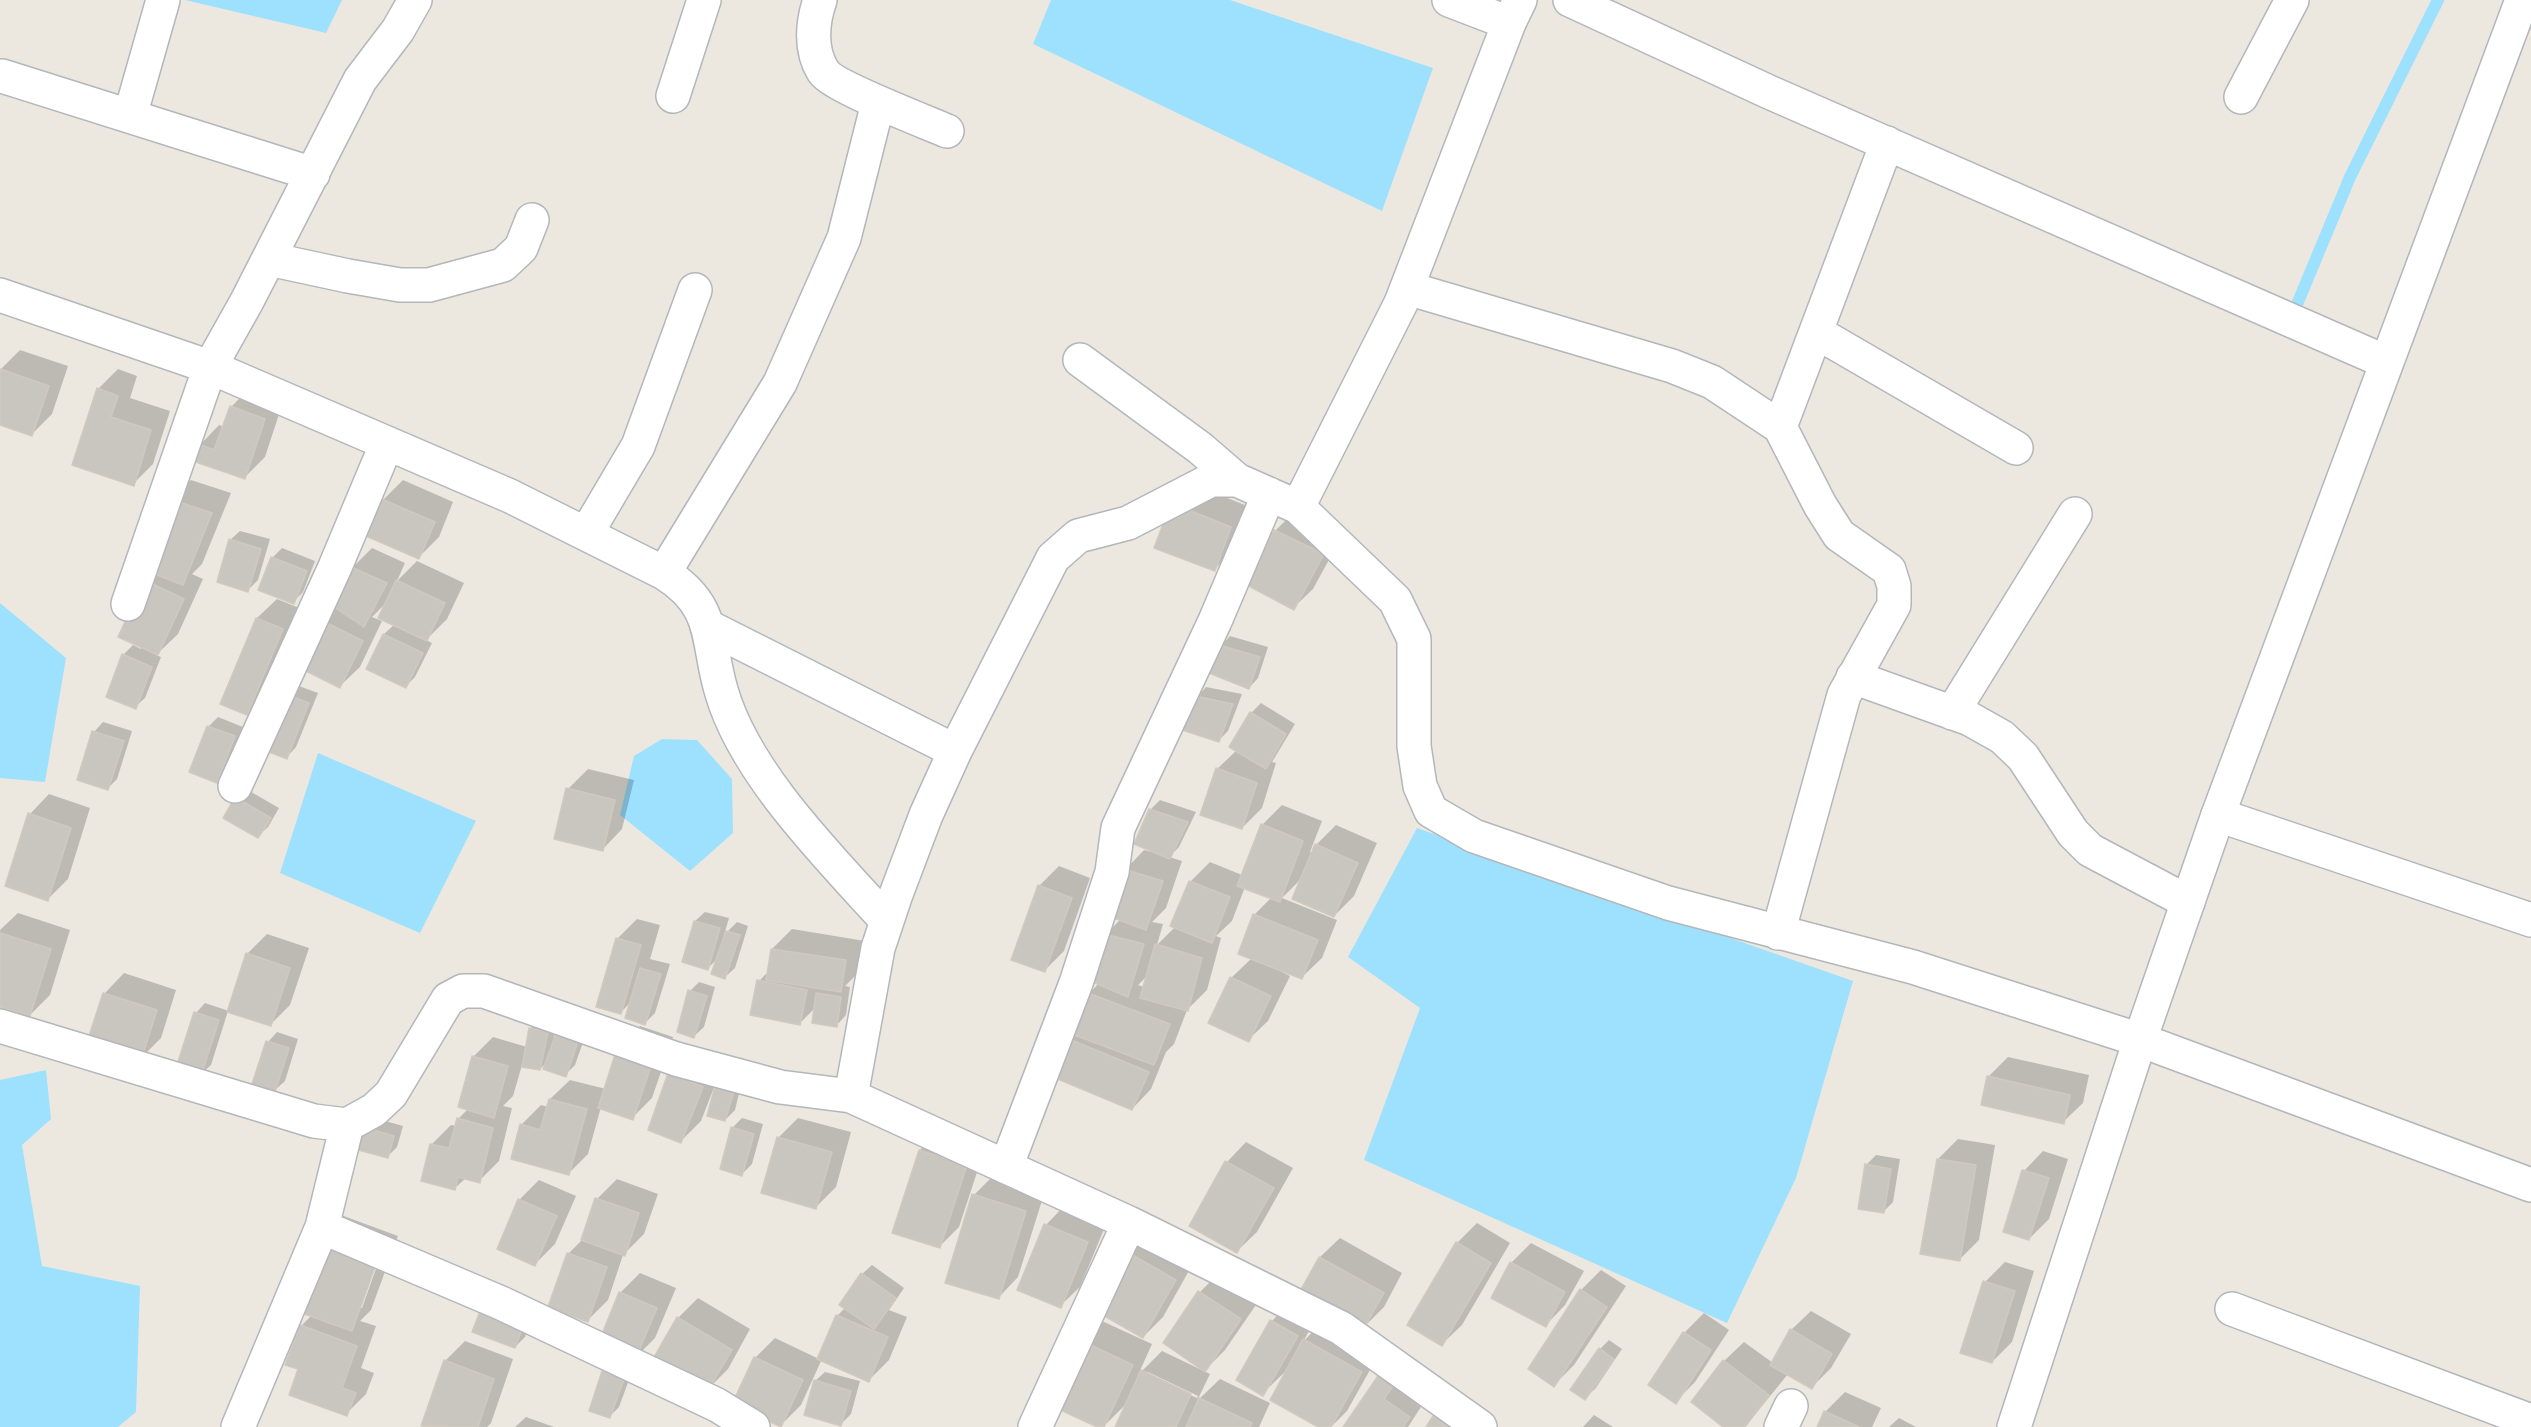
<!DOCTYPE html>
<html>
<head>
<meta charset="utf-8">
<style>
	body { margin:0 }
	canvas { display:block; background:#ece8e0 }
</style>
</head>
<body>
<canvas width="2531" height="1427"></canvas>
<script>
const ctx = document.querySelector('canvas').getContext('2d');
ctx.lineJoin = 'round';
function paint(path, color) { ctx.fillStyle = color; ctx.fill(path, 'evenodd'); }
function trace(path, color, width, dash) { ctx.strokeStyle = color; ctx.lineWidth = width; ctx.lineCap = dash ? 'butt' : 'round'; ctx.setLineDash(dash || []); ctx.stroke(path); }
paint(new Path2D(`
	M185 0H342L326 33Z
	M1051 0H1230L1433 68 1382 211 1033 44Z
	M0 603 66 658 45 782 0 778Z
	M662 739 697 740 732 779 733 833 690 871 620 815 634 756Z
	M318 753 476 821 420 933 280 873Z
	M1417 828 1853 981 1796 1178 1727 1323 1364 1160 1420 1008 1348 957Z
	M46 1070 51 1119 22 1145 42 1266 140 1286 136 1412 118 1427H0V1080Z`), '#9de1ff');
paint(new Path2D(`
	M20 350 68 366 52 414 32 434 0 423V370Z
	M118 369 137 376 130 398 170 411 153 464 133 484 98 389Z
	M251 387 284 399 265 457 245 477 200 445 219 425 224 427 231 407Z
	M191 480 231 493 202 564 192 574 203 579 178 634 156 655 161 657 145 698 135 707 123 655 133 645 141 649 142 646 120 636 171 500Z
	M403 480 453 502 439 537 419 557 383 500Z
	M1192 484 1250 507 1234 549 1215 569 1156 547Z
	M1295 511 1343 534 1313 589 1293 608 1275 531Z
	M240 531 270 539 258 580 248 590 230 540Z
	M282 548 315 561 303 592 293 602 272 558Z
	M372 548 405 563 397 581 417 561 464 583 447 619 426 640 432 643 415 677 406 686 368 669 384 634 395 624 386 603 372 617 382 621 360 667 340 686 298 666 352 568Z
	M277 599 302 609 267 693 247 713 257 618Z
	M1230 636 1268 647 1258 678 1249 688 1221 646Z
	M296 685 318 693 296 747 287 757 266 749Z
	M1206 687 1242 694 1228 731 1219 740 1197 697Z
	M1261 703 1295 724 1272 762 1276 763 1262 808 1242 828 1217 769 1237 750 1251 713Z
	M218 717 243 727 227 772 217 781 208 727Z
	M103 722 132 731 117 779 108 788 94 732Z
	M588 769 634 780 622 829 603 849 568 789Z
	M246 789 279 808 268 827 258 836 225 818Z
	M49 794 90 808 68 879 48 899 30 814Z
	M1160 800 1196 812 1179 847 1169 857 1182 861 1166 908 1152 922 1163 924 1157 945 1176 926 1190 882 1210 862 1242 875 1262 825 1282 805 1322 821 1310 852 1313 853 1316 845 1336 825 1377 843 1354 896 1334 916 1302 878 1282 898 1337 920 1322 958 1302 977 1283 970 1282 972 1290 976 1268 1021 1248 1040 1231 978 1252 958 1254 915 1271 898 1245 887 1232 921 1216 936 1221 938 1207 990 1187 1010 1174 1044 1166 1052 1151 1089 1132 1109 1070 1039 1076 1034 1089 994 1099 983 1105 935 1121 919 1125 870 1144 850 1152 852 1150 810ZM1148 975 1144 987 1138 985Z
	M1059 866 1090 878 1064 951 1044 971 1039 886Z
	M705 912 729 918 724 935 737 922 748 926 735 968 725 977 719 957 707 969 695 921Z
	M18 913 70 930 50 995 30 1015 0 1005V930Z
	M637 919 660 925 650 959 670 964 655 1013 645 1023 631 1002 621 1012 617 939Z
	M792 929 865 941 860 971 845 986 850 987 846 1015 837 1025 816 1007 799 1024 759 981 769 971 772 949Z
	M267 934 309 948 290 1005 270 1025 228 1011 211 1065 201 1074 196 1013 205 1003 229 1011 247 954Z
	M124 973 176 990 161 1038 141 1058 89 1041 105 993Z
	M699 982 715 987 704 1027 694 1036 690 991Z
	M541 1019 557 1022 554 1038 567 1025 587 1031 575 1065 565 1075 548 1061 540 1069 522 1065 513 1096 503 1106 512 1108 499 1161 479 1181 466 1178 455 1188 432 1144 451 1125 456 1126 458 1119 468 1109 473 1057 493 1037 527 1047 531 1028Z
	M640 1026 673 1037 652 1098 632 1118 601 1107 588 1154 568 1174 521 1125 541 1105 548 1107 550 1099 570 1080 606 1089 620 1045Z
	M277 1032 298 1039 285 1081 275 1090 268 1042Z
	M2008 1057 2089 1075 2083 1103 2063 1122 1988 1077Z
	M722 1067 701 1121 681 1141 669 1074Z
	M742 1081 735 1110 725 1120 709 1115Z
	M364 1115 403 1126 397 1147 387 1157Z
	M742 1118 763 1124 752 1164 742 1174 732 1128Z
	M798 1118 851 1132 836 1187 816 1207 778 1138Z
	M940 1130 986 1145 959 1227 940 1246 894 1232 920 1150Z
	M1958 1139 1995 1145 1979 1240 1959 1260 1938 1159Z
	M1246 1142 1293 1168 1257 1232 1237 1251 1191 1225 1227 1162Z
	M2043 1151 2068 1159 2049 1219 2029 1239 2024 1171Z
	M1876 1155 1900 1159 1893 1202 1884 1211 1866 1165Z
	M994 1175 1045 1191 1018 1277 999 1297 974 1195Z
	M617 1179 658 1194 644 1234 623 1255 608 1300 588 1320 568 1254 582 1240 597 1199Z
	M539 1180 576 1196 555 1244 535 1264 519 1200Z
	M1065 1205 1107 1222 1080 1287 1060 1306 1046 1225Z
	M341 1215 398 1236 371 1310 360 1321 376 1326 361 1368 374 1373 366 1394 346 1414 300 1368 301 1326 312 1315ZM380 1248 383 1249 362 1308H358Z
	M1477 1223 1510 1243 1462 1325 1442 1344 1457 1243Z
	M1148 1233 1195 1260 1163 1317 1143 1337 1128 1252Z
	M1340 1238 1402 1273 1384 1307 1364 1327 1301 1292 1320 1257Z
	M1531 1243 1584 1271 1565 1305 1546 1325 1511 1263Z
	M2005 1262 2034 1271 2012 1342 1992 1362 1985 1282Z
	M872 1265 904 1288 889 1310 907 1317 889 1360 869 1380 822 1359 801 1405 781 1425 755 1358 775 1338 819 1359 837 1316 845 1308 862 1274Z
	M1601 1270 1626 1286 1574 1365 1554 1385 1581 1290Z
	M1220 1272 1260 1299 1225 1350 1204 1371 1210 1374 1197 1401 1220 1379 1270 1403 1259 1427H1116L1127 1403 1103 1427H1100L1052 1404 1102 1321 1152 1344 1138 1375 1162 1351 1204 1371 1165 1343 1200 1292ZM1148 1372 1198 1396 1197 1398 1148 1376Z
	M640 1273 676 1288 655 1338 635 1358 620 1293Z
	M698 1298 750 1329 728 1369 708 1389 678 1318Z
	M1291 1301 1317 1316 1303 1342 1324 1320 1380 1352 1347 1411 1331 1427H1321L1287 1370 1262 1394 1238 1379 1272 1321Z
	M1811 1311 1851 1334 1831 1368 1812 1387 1788 1374 1745 1427H1726L1724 1361 1744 1342 1773 1363 1791 1330Z
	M534 1312 525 1337 515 1347 474 1332Z
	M1704 1313 1729 1330 1695 1382 1675 1402 1684 1333Z
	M1609 1340 1622 1349 1595 1389 1585 1398 1600 1349Z
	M465 1341 513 1359 491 1423 487 1427 423 1426 445 1361Z
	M1401 1354 1428 1396 1408 1427H1345Z
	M613 1363 633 1369 619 1407 609 1417 604 1372Z
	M825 1372 860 1381 851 1414 841 1424 815 1381Z
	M1845 1392 1881 1408 1872 1427H1819L1825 1412Z
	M1454 1397 1490 1427H1427Z
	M1594 1415 1613 1427H1583Z
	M526 1417 554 1427H515Z
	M1899 1418 1916 1427H1889Z`), '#0003');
trace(new Path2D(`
	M2298 302 2350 177 2438 0`), '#9de1ff', 12);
const building = new Path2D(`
	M0 369 49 386 32 436 0 425Z
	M97 388 118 396 111 417 151 430 134 486 72 465Z
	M230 406 265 419 245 479 193 461 198 444 214 450Z
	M170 499 212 513 183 585 147 571Z
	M381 499 435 522 419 559 366 536Z
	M1171 503 1231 527 1215 571 1154 548Z
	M1274 530 1324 554 1294 610 1247 585Z
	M229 539 261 549 248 592 217 582Z
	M271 557 307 571 294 604 258 590Z
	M351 567 387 583 364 627 331 605Z
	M144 580 184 599 158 655 118 637Z
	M396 580 445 603 427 641 378 618Z
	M256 618 283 629 247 715 220 704Z
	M319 619 363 641 340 688 296 666Z
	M383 634 423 653 406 688 366 669Z
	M1219 645 1260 657 1249 689 1209 673Z
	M122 654 152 667 136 709 106 697Z
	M285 694 309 703 287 759 264 750Z
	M1195 696 1233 704 1219 742 1179 729Z
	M1250 712 1286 734 1266 769 1229 747Z
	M207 726 235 736 217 783 189 772Z
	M92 731 124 741 108 790 77 780Z
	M1216 768 1257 783 1242 829 1200 815Z
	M566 788 615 800 603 851 554 839Z
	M235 797 271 818 258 838 223 818Z
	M1149 809 1188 822 1170 859 1134 844Z
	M28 813 71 828 48 901 5 886Z
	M1261 824 1303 841 1280 902 1237 886Z
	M1315 844 1358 863 1334 917 1292 899Z
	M1123 869 1163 881 1146 930 1111 917Z
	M1189 881 1230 897 1212 943 1170 926Z
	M1038 885 1072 898 1045 972 1011 960Z
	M1253 914 1318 940 1302 979 1238 954Z
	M694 921 720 928 708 970 682 962Z
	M726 931 740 935 725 979 711 974Z
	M0 933 51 949 30 1016 0 1007Z
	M1104 934 1144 944 1128 997 1088 980Z
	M616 938 641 945 621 1014 596 1007Z
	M1155 944 1202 958 1188 1011 1140 998Z
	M771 949 846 960 841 992 766 980Z
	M246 953 290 968 271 1026 227 1012Z
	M640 968 661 974 645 1025 625 1018Z
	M1230 977 1271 996 1249 1042 1208 1023Z
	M757 980 807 990 800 1025 750 1015Z
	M688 990 707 996 694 1038 677 1032Z
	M103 993 157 1010 141 1060 87 1042Z
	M816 993 841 997 837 1027 812 1023Z
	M1088 993 1170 1024 1154 1065 1072 1034Z
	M194 1012 219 1020 201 1076 176 1068Z
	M529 1028 548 1032 540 1070 522 1067Z
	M556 1034 578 1041 566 1077 543 1069Z
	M1069 1039 1149 1072 1132 1110 1053 1077Z
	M266 1041 289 1048 275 1092 252 1084Z
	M618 1045 654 1057 633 1120 598 1108Z
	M472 1056 508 1066 494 1118 458 1107Z
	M668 1073 703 1087 681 1143 648 1130Z
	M1987 1076 2070 1095 2064 1124 1981 1105Z
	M715 1086 734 1091 725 1121 707 1116Z
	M549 1099 587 1109 569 1175 511 1159 520 1124 540 1130Z
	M457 1118 493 1128 480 1183 458 1177 455 1190 421 1181 430 1144 449 1148Z
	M353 1124 394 1136 388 1158 347 1147Z
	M731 1127 754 1134 742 1176 720 1169Z
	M777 1137 832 1152 816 1209 761 1193Z
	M919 1150 967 1165 940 1248 892 1233Z
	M1937 1159 1976 1165 1960 1261 1920 1254Z
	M1225 1161 1274 1188 1237 1253 1189 1226Z
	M1865 1164 1891 1169 1884 1213 1858 1209Z
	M2022 1170 2049 1178 2029 1240 2003 1232Z
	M972 1194 1026 1211 999 1299 945 1283Z
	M595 1198 639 1213 625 1256 581 1240Z
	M518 1199 557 1216 535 1266 497 1249Z
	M1044 1224 1088 1242 1061 1308 1017 1290Z
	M320 1234 379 1256 352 1331 293 1310Z
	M1456 1242 1491 1263 1442 1346 1407 1325Z
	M1127 1252 1176 1280 1143 1338 1094 1310Z
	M567 1253 607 1267 588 1322 548 1307Z
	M1319 1257 1384 1293 1364 1328 1299 1293Z
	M1510 1262 1565 1292 1546 1327 1491 1298Z
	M861 1273 896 1298 874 1329 839 1305Z
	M1983 1281 2015 1291 1992 1363 1960 1353Z
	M1580 1289 1607 1307 1554 1387 1528 1369Z
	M1198 1291 1241 1319 1205 1372 1163 1343Z
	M619 1292 657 1308 635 1360 598 1344Z
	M482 1306 525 1321 515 1348 472 1332Z
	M836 1315 888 1337 869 1382 817 1359Z
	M677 1317 732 1350 708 1390 654 1357Z
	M1270 1320 1298 1336 1263 1396 1236 1380Z
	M300 1325 357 1346 342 1388 356 1393 347 1416 289 1395 298 1369 285 1365Z
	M1790 1329 1832 1354 1812 1389 1770 1365Z
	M1683 1332 1711 1350 1676 1404 1648 1385Z
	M1303 1339 1362 1372 1331 1427H1318L1270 1400Z
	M1080 1340 1133 1365 1104 1427H1097L1050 1405Z
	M1599 1348 1614 1359 1585 1400 1570 1390Z
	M754 1357 803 1380 781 1427 732 1404Z
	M444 1360 494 1379 478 1427 421 1426Z
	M1723 1360 1769 1395 1745 1427H1723L1691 1402Z
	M1141 1370 1191 1394 1176 1427H1115Z
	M602 1371 624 1379 610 1418 589 1411Z
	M1380 1373 1395 1383 1384 1399 1410 1417 1403 1427H1343Z
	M814 1380 851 1391 841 1426 804 1415Z
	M1199 1398 1252 1423 1250 1427H1186Z
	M1824 1411 1859 1427H1817Z
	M1433 1416 1448 1427H1426Z`);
paint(building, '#c9c5bf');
trace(building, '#d1c9be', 1.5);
const street = new Path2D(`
	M820 0C812 23 810 50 823 71 832 86 926 122 947 131
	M1449 0 1509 23 1520 0
	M1570 0 1769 92 2386 362
	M2 76 313 174
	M673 96 704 0
	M2241 97 2292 0
	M130 116 163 0
	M269 259 348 276 400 285H429L503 265 521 248 532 220
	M1407 288 1672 366 1712 382 1780 427 1820 505 1839 535 1889 570 1894 586V605L1844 695 1778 933
	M0 295 210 367 510 496 664 573C717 606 706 639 721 690 744 773 830 858 887 921
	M1816 332 2016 448
	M1080 360 1200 448 1237 480
	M1780 427 1887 143
	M1298 507 1395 600 1414 639V746L1420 786 1431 811 1474 836 1668 903 1913 967 2140 1040 2531 1185
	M586 534 638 446 695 290
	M664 573 780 383 844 238 878 103
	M128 604 210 367 247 301 360 80 398 30 415 0
	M709 627 955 751
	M1853 677 1970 719 2002 737 2023 757 2073 833 2090 850 2188 902
	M1952 713 2075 514
	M235 786 335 567 387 443
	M2218 815 2531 920
	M0 1026 314 1121 347 1125 374 1110 391 1094 448 999 463 991H484L676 1059 780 1087 851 1096 1129 1223 1341 1328 1480 1427
	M851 1096 878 948 895 897 926 815 955 751 1053 558 1078 536 1128 523 1211 480H1237L1298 507 1401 303 1509 23
	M1006 1167 1076 983 1112 872 1118 828 1215 621 1269 494
	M322 1227 501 1303 717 1405 753 1427
	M2232 1309 2531 1421
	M238 1427 322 1227 347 1125
	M1035 1427 1129 1223
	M1781 1427 1791 1406`);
const secondary = new Path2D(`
	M2014 1427 2140 1040 2218 815 2522 0`);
trace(street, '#b3b7bb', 36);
trace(secondary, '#b2b7bb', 36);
trace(street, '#fff', 33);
trace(secondary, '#fff', 33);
</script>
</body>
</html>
